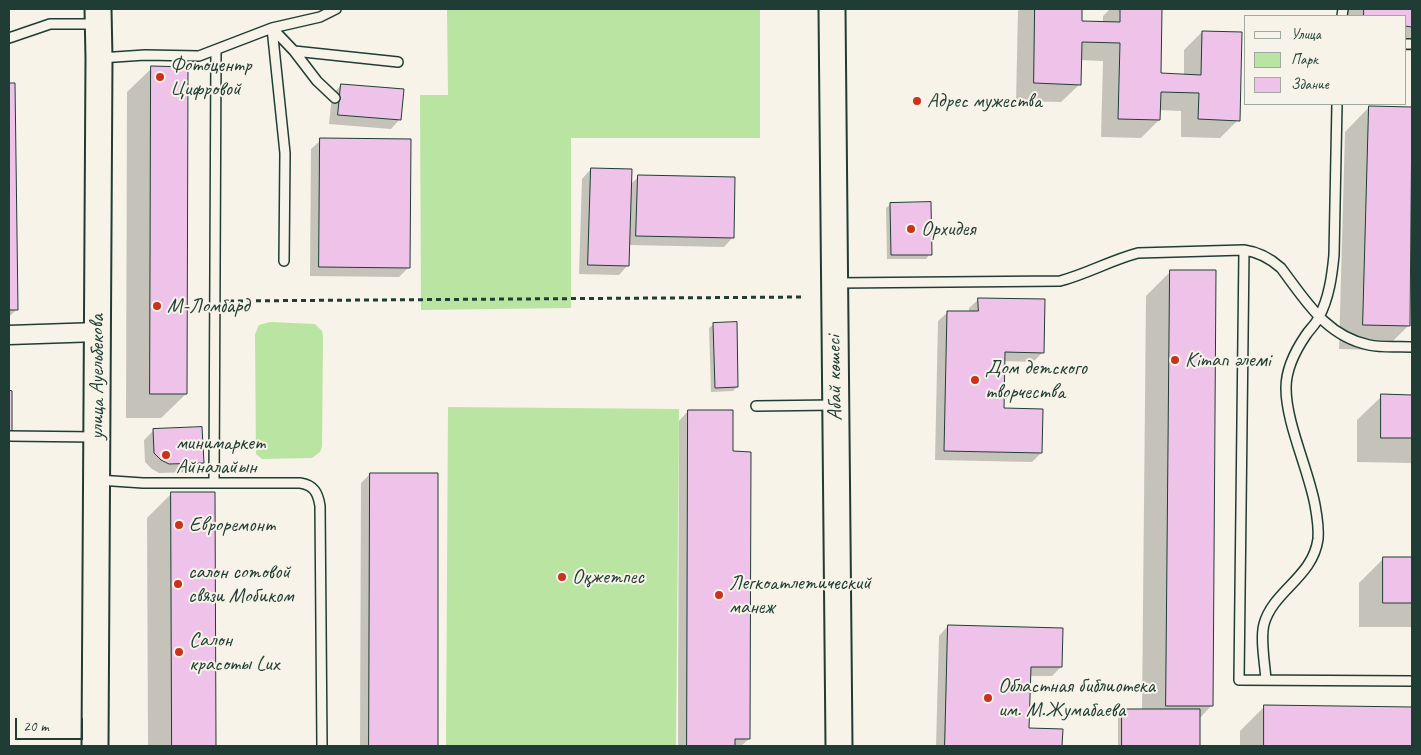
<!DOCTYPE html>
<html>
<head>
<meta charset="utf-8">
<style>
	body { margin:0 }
	#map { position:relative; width:1421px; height:755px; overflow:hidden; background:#f7f3e8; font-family:Caveat,sans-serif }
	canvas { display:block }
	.frame { position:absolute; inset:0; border:10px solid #1f3d34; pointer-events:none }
	.legend { position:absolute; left:1244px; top:15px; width:162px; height:90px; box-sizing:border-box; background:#f7f3e8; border:1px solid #a1aaa0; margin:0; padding:6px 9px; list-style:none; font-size:15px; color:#1f3d34 }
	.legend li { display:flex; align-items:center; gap:10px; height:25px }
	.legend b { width:25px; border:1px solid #a1aaa0 }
	.scale { position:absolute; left:15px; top:718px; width:68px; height:22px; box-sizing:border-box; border:2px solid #1f3d34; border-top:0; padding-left:6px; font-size:15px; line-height:18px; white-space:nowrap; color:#1f3d34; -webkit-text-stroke:4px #f7f3e8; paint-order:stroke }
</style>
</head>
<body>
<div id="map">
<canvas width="1421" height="755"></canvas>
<div class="frame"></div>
<ul class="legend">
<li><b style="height:6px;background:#f7f3e8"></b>Улица</li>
<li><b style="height:14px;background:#bae4a1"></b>Парк</li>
<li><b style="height:14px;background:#efc3e9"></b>Здание</li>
</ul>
<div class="scale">20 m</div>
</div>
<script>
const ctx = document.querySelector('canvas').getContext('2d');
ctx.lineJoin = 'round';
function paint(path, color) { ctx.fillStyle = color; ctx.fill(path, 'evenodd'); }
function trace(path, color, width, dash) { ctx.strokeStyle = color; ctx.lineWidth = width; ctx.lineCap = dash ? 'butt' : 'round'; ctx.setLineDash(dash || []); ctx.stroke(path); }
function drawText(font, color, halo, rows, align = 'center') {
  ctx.font = font + ' Caveat,sans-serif'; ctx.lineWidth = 4; ctx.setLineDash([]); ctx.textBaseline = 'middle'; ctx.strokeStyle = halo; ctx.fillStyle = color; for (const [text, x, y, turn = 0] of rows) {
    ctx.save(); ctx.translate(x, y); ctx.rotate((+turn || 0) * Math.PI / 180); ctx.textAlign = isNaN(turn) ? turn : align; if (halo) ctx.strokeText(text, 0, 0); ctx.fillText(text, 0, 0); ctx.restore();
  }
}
paint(new Path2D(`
	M447 9H760V138H571V308L421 310 420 95H448Z
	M270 322 315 324 322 331 323 337 322 446 320 452 312 458 262 459 256 454 255 334 259 325Z
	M448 407 679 409 676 746H446Z`), '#bae4a1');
paint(new Path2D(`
	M1021 9H1081V22L1103 23V16L1110 9H1161L1159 75H1184V50L1202 32 1238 120 1220 138 1181 137V111L1159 110V120L1141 138 1101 137 1103 61 1080 60V84L1061 102 1016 101 1018 11Z
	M1340 9H1412V51H1405V16H1340Z
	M152 68 186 394 161 418H126L127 92Z
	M9 84H14L16 310 9 317Z
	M341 85 400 119 391 129 329 124 332 95Z
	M1369 107 1412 108 1409 325 1384 350 1339 349 1345 132Z
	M321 140 409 267 399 277 310 276 311 149Z
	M591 169 631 184 638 177 733 237 724 247 629 245 628 265 619 275 579 274 582 179Z
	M891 204 930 254 926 259H887L886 208Z
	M1171 271 1211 706 1199 719V746H1118V714L1122 710H1142L1146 296Z
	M979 299 1043 352 1033 362 1004 361 1003 409 1041 453 1032 462 935 460 938 321 948 312H969V308Z
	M714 324 737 387 733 391 711 392 709 328Z
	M1382 396H1412V463L1357 462V420Z
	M688 411 749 739 741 746H678L679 421Z
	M153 431 202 462 193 472 159 473 152 469 145 462 144 440Z
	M370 474H437L436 746H360L361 483Z
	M172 493H214L215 746H148L147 518Z
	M1384 558H1412V627H1359V583Z
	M948 626 1061 667 1052 676H1029L1028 730H1062L1061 746H936L939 636Z
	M1265 706 1412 708V746H1240V731Z`), '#0003');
const building = new Path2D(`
	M1035 9H1082V21L1120 22V9H1162L1161 73 1201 75 1202 31 1242 32 1240 121 1198 119 1199 93 1161 92 1160 120 1118 119 1120 43 1082 42 1081 85 1034 83Z
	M1364 9H1412V27L1405 26V16H1364Z
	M151 66 188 67 187 394H150Z
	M9 83H15L18 310H9Z
	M341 84 404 89 401 120 338 115Z
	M1369 106 1412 107 1410 326 1363 325Z
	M320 138 411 139 410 268 319 267Z
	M591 168 632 169 629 266 588 265Z
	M638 175 735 177 734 238 636 236Z
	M931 202 932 255H891L890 203Z
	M1170 270H1216L1213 706H1166Z
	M978 298 1045 299 1044 353 1005 352 1004 408 1043 409 1042 453 944 451 947 311H978Z
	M737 322 738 387 715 388 713 323Z
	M9 390 12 391V431H9Z
	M1381 394 1412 395V438H1381Z
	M688 410H733V451L751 452 750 739H735V746H687Z
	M202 427 204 463 169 464 161 460 154 453 153 429Z
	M370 473H438V746H369Z
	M171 492H215L216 746H172Z
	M1383 557H1412V603H1383Z
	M948 625 1063 628 1062 667H1031L1029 728 1063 729 1062 746H945Z
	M1264 705 1412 707V746H1264Z
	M1122 709H1200V746H1122Z`);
paint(building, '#efc3e9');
trace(building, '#1f3d34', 1);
const lane = new Path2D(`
	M1342 16 1343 9
	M9 38 50 24H98
	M1405 44H1412
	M294 51 317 81 335 98
	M100 58 145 55 199 56 272 28 320 17 336 9
	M1244 250 1239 680 1412 681
	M284 261 285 153 272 28 294 51 398 62
	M837 283 1060 281C1087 274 1111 260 1138 253L1244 250C1259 252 1270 258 1281 268 1306 301 1326 336 1369 345 1383 348 1398 346 1412 347
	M756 406 835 405
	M9 436 96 437
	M98 480 143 483H300C314 485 318 493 320 506L322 746
	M214 483 216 50
	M1266 680C1265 664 1260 639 1264 624 1273 591 1313 577 1318 539 1319 528 1317 516 1315 505 1308 468 1286 423 1286 388 1286 369 1295 351 1306 335 1310 329 1316 324 1319 317 1329 298 1332 276 1334 255L1337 104`);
const street = new Path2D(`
	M9 335 98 332`);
const secondary = new Path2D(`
	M832 9 839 746
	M95 746 99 58 98 9`);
trace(lane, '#1f3d34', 12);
trace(street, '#1f3d34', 21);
trace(secondary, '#1f3d34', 29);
trace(new Path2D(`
	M229 301 802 297`), '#1f3d34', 3, [5, 4]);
trace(lane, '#f7f3e8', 9);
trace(street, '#f7f3e8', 18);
trace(secondary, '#f7f3e8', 25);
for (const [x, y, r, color] of [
	[160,77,5,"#c8321e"],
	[917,101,5,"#c8321e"],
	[911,229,5,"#c8321e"],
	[157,306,5,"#c8321e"],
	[1175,360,5,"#c8321e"],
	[975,380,5,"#c8321e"],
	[166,455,5,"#c8321e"],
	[179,525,5,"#c8321e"],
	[562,577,5,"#c8321e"],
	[178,584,5,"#c8321e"],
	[719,595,5,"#c8321e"],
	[179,652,5,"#c8321e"],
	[988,698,5,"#c8321e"]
]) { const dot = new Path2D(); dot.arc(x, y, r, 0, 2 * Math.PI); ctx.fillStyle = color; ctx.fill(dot); trace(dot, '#f7f3e8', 2); }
drawText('21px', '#1f3d34', '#f7f3e8', [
	["Фотоцентр",170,65],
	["Цифровой",170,89],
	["Адрес мужества",927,101],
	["Орхидея",921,229],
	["М-Ломбард",167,306],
	["Кітап әлемі",1185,360],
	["Дом детского",985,368],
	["творчества",985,392],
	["минимаркет",176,443],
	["Айналайын",176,467],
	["Евроремонт",189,525],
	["салон сотовой",188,572],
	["связи Мобиком",188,596],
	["Оқжетпес",572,577],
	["Легкоатлетический",729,583],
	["манеж",729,607],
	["Салон",189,640],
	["красоты Lux",189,664],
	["Областная библиотека",998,686],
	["им. М.Жумабаева",998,710]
], 'left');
drawText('21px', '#1f3d34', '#f7f3e8', [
	["улица Ауельбекова",97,377,-90],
	["Абай көшесі",835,378,-91]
]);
</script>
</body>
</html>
